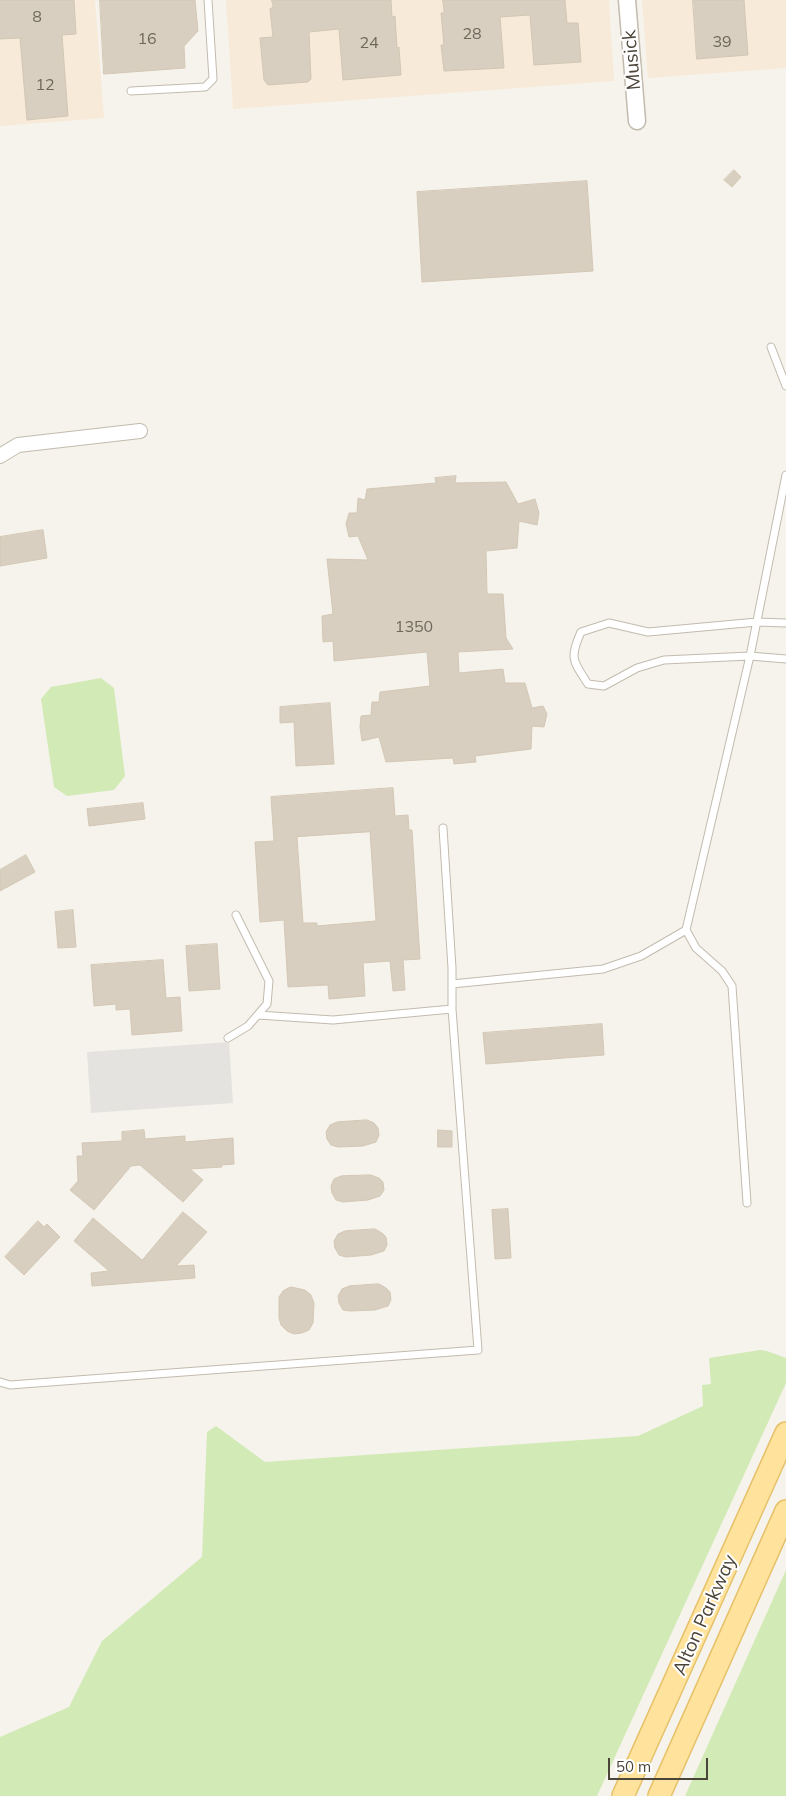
<!DOCTYPE html>
<html>
<head>
<meta charset="utf-8">
<style>
	body { margin:0 }
	#map { position:relative; width:786px; height:1796px; overflow:hidden; background:#f6f3ec; font-family:Mulish,sans-serif }
	canvas { display:block }
	.scale { position:absolute; left:608px; top:1758px; width:100px; height:22px; box-sizing:border-box; border:2px solid #4b4439; border-top:0; padding-left:6px; font-size:15px; line-height:18px; white-space:nowrap; color:#4b4439; -webkit-text-stroke:4px #fff; paint-order:stroke }
</style>
</head>
<body>
<div id="map">
<canvas width="786" height="1796"></canvas>
<div class="scale">50 m</div>
</div>
<script>
const ctx = document.querySelector('canvas').getContext('2d');
ctx.lineJoin = 'round';
function paint(path, color) { ctx.fillStyle = color; ctx.fill(path, 'evenodd'); }
function trace(path, color, width, dash) { ctx.strokeStyle = color; ctx.lineWidth = width; ctx.lineCap = dash ? 'butt' : 'round'; ctx.setLineDash(dash || []); ctx.stroke(path); }
function drawText(font, color, halo, rows, align = 'center') {
  ctx.font = font + ' Mulish,sans-serif'; ctx.lineWidth = 4; ctx.setLineDash([]); ctx.textBaseline = 'middle'; ctx.strokeStyle = halo; ctx.fillStyle = color; for (const [text, x, y, turn = 0] of rows) {
    ctx.save(); ctx.translate(x, y); ctx.rotate((+turn || 0) * Math.PI / 180); ctx.textAlign = isNaN(turn) ? turn : align; if (halo) ctx.strokeText(text, 0, 0); ctx.fillText(text, 0, 0); ctx.restore();
  }
}
paint(new Path2D(`
	M0 0H95L104 118 0 126Z
	M226 0H609L614 81 233 109Z
	M642 0H786V68L648 78Z`), '#f7ead8');
paint(new Path2D(`
	M101 678 114 688 125 776 114 790 67 796 54 787 41 699 51 687Z
	M760 1350 767 1351 786 1358V1383L597 1796H0V1737L69 1707 102 1641 202 1557 207 1432 216 1426 265 1462 638 1436 703 1406 702 1385 711 1384 709 1358Z
	M786 1570V1796H685Z`), '#d2eab5');
paint(new Path2D(`
	M229 1042 233 1103 91 1113 87 1052Z`), '#e5e3e0');
const building = new Path2D(`
	M0 0H74L76 34 62 35 68 116 27 120 20 38 0 39Z
	M100 0H195L198 31 184 46 185 68 104 74Z
	M272 0H391L392 17 395 16 397 48 399 47 401 75 343 80 339 29 309 32 311 79 308 82 268 85 264 80 260 38 273 37 270 9 273 7Z
	M443 0H565L567 23H578L581 62 534 65 530 15 500 17 504 68 444 71 441 45H444L441 13H444Z
	M693 0H744L748 55 697 59Z
	M734 170 741 177 732 187 724 180Z
	M587 181 593 271 422 282 417 192Z
	M456 476 455 483 506 482 518 504 535 499 539 513 537 525 519 521 517 548 486 551 487 594H503L506 638 513 649 458 652 459 673 503 669 505 683H525L532 708 543 706 547 714 544 727 532 726 531 749 475 756 476 762 454 764 453 758 386 762 379 737 362 741 360 727 361 716 371 715 372 702H379L380 692 430 686 427 652 334 661 333 641 323 642 322 616 333 614 327 559 368 560 358 536 349 537 346 524 349 513H357L358 498 365 500 367 489 436 483 435 478Z
	M43 530 47 558 0 566V537Z
	M330 703 334 764 296 766 294 722 280 723V707Z
	M393 788 395 816 408 815 409 830H412L420 959 403 960 405 990 393 991 390 961 363 963 365 996 329 999 328 985 288 987 284 920 260 922 255 842 274 841 271 797ZM370 832 376 921 317 926V923H303L297 837Z
	M143 803 145 819 89 826 87 809Z
	M26 855 35 872 0 891V870Z
	M73 910 76 947 58 948 55 912Z
	M217 944 220 989 189 991 186 946Z
	M163 960 166 998 180 997 182 1031 132 1035 130 1009 116 1010V1004L94 1006 91 965Z
	M602 1024 604 1055 486 1064 483 1033Z
	M367 1120 374 1123 378 1128 379 1135 376 1142 363 1146 338 1147 331 1145 327 1139 326 1132 330 1125 337 1122Z
	M144 1130 145 1139 185 1136V1142L233 1138 234 1164 221 1165 222 1167 190 1169 203 1180 183 1202 140 1165 131 1166 94 1210 70 1190 78 1181 77 1156H83L82 1143 122 1141V1132Z
	M438 1130 452 1131V1147H438Z
	M371 1175 379 1178 383 1182 384 1190 380 1196 368 1200 343 1202 336 1200 332 1193 331 1186 334 1179 341 1176Z
	M508 1209 511 1258 495 1259 492 1210Z
	M183 1212 207 1232 176 1266 194 1265 195 1278 92 1286 91 1273 109 1271 74 1241 93 1218 142 1260Z
	M38 1221 44 1227 47 1224 60 1237 24 1275 5 1257Z
	M375 1229 382 1233 386 1237 387 1245 384 1251 371 1255 346 1257 339 1255 335 1248 334 1241 338 1234 345 1231Z
	M379 1284 386 1288 390 1292 391 1300 388 1306 375 1310 350 1311 343 1310 339 1303 338 1296 342 1289 349 1286Z
	M291 1287 305 1290 311 1295 314 1303 313 1323 309 1330 302 1333 294 1334 287 1331 281 1325 279 1318V1297L283 1291Z`);
paint(building, '#d8cfc1');
trace(building, '#d3c7b4', 1);
const service = new Path2D(`
	M131 91 205 87 213 79 208 0
	M771 347 786 386
	M786 623 757 622 648 632 609 623 581 632C569 658 573 661 588 684L604 686 637 668 664 660 750 656 786 659
	M443 828 452 968V1009
	M686 930 696 948 722 971 732 986 747 1203
	M452 984 603 969 641 956 686 930 750 656 786 475
	M228 1038 248 1026 267 1004 269 981 236 915
	M0 1382 10 1385 478 1350 452 1009 333 1020 258 1015`);
const minor = new Path2D(`
	M0 456 18 445 140 431`);
const tertiary = new Path2D(`
	M627 0 637 121`);
const primary = new Path2D(`
	M623 1796 786 1433
	M659 1796 786 1511`);
trace(service, '#c2bbae', 9);
trace(minor, '#c2bbae', 16);
trace(tertiary, '#c2bbae', 19);
trace(primary, '#e6c16a', 24);
trace(service, '#fff', 7);
trace(minor, '#fff', 14);
trace(tertiary, '#fff', 16);
trace(primary, '#ffe39c', 21);
drawText('16px', '#6e675b', null, [
	["8",37,17],
	["28",472,34],
	["16",147,39],
	["39",722,42],
	["24",369,43],
	["12",45,85],
	["1350",414,627]
]);
drawText('19px', '#4b4439', '#fff', [
	["Musick",632,60,-95],
	["Alton Parkway",705,1615,-66]
]);
</script>
</body>
</html>
